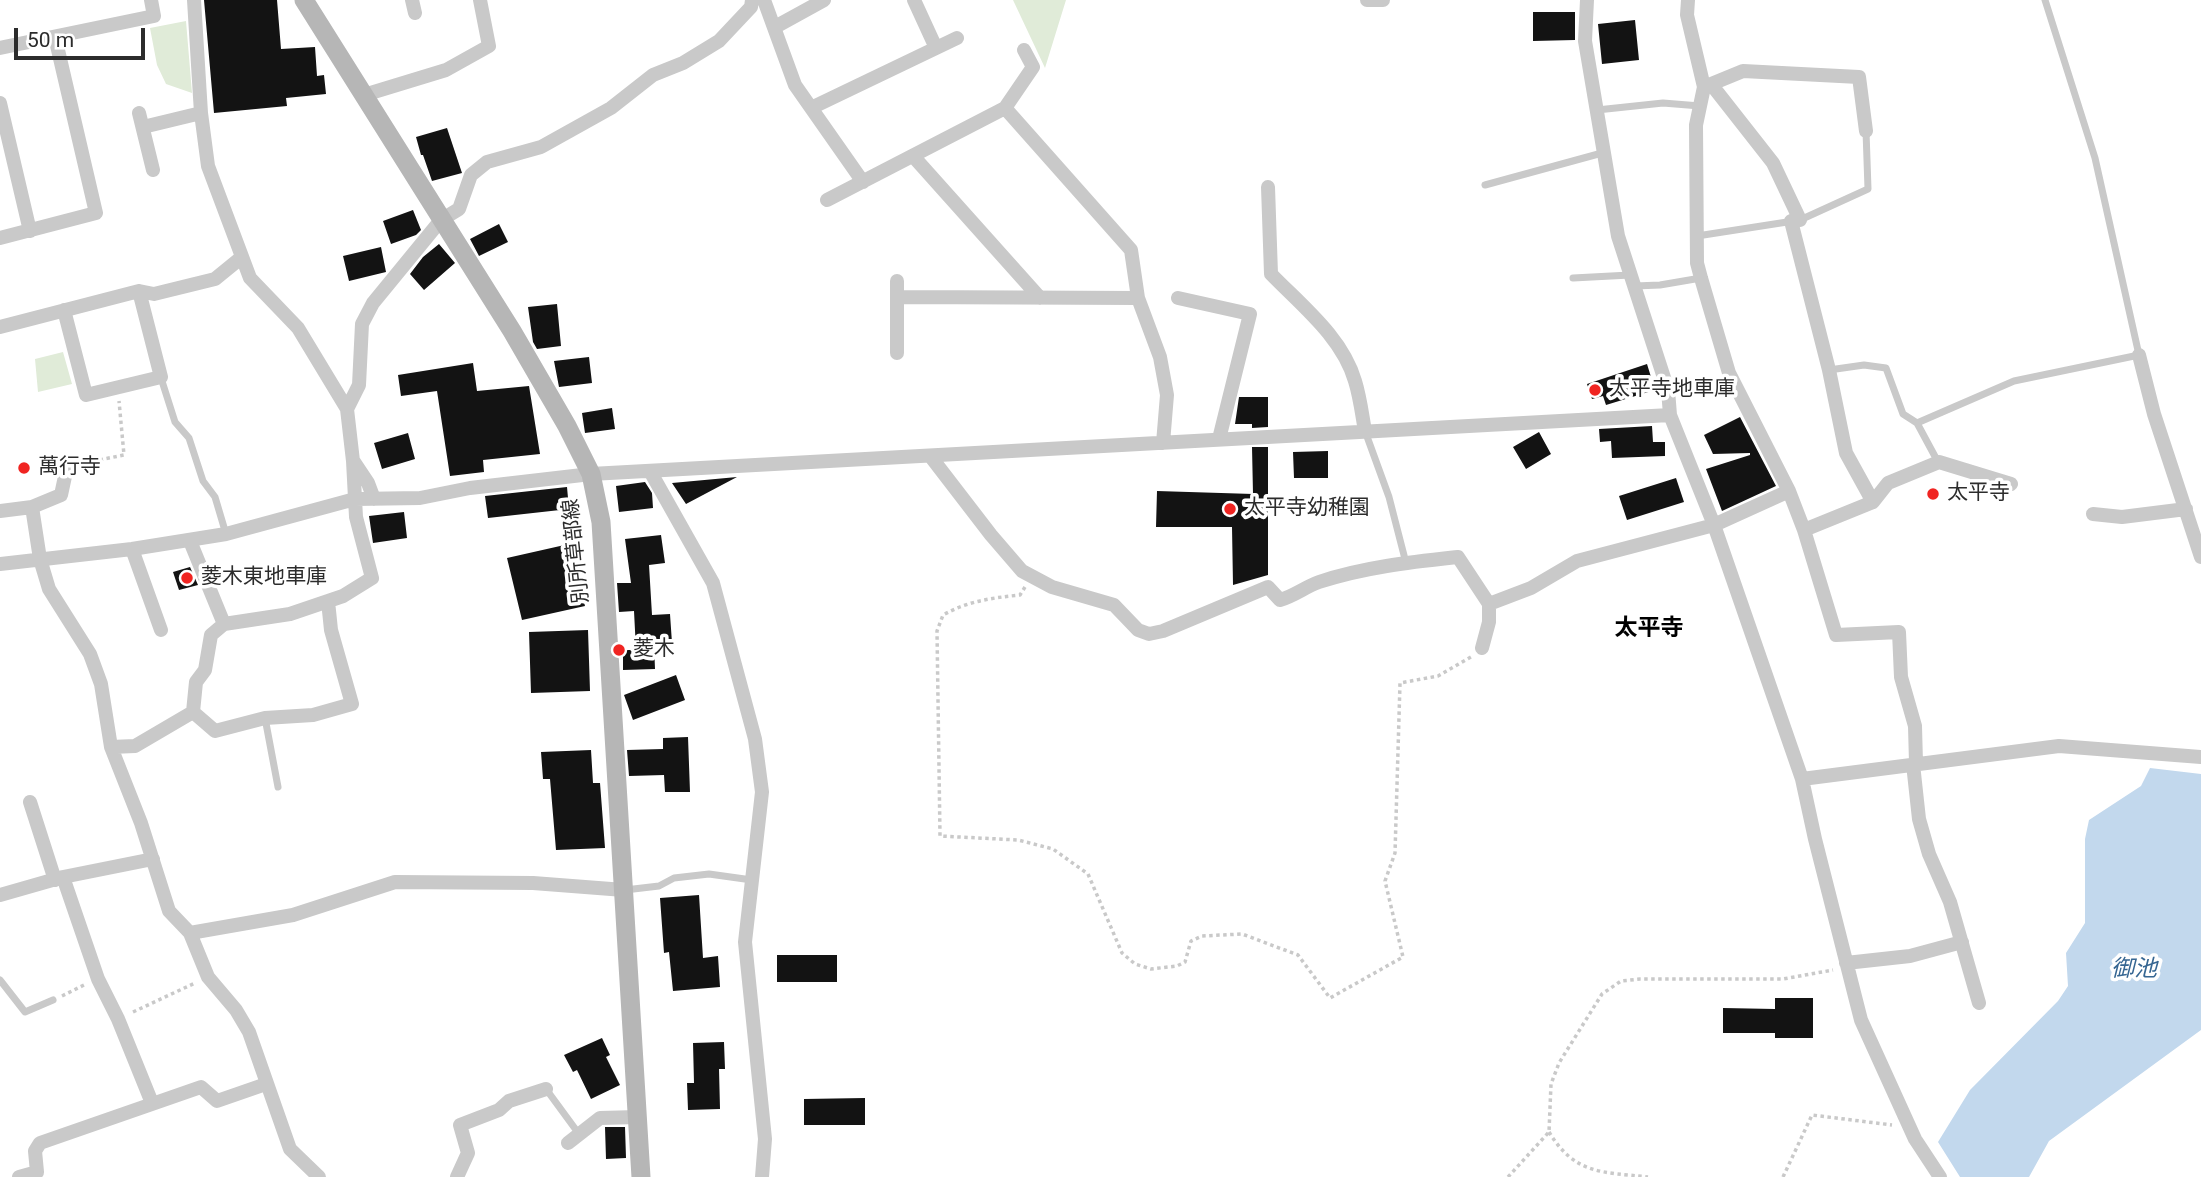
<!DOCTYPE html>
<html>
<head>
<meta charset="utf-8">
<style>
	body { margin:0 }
	#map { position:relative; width:2201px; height:1177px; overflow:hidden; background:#fff; font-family:Roboto,sans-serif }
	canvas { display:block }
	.scale { position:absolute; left:14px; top:28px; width:131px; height:32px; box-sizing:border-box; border:4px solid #2c2c2c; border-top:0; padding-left:9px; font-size:21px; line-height:24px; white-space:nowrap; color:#2c2c2c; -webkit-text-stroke:5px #fff; paint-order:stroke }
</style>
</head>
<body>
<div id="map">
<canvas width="2201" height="1177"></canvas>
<div class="scale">50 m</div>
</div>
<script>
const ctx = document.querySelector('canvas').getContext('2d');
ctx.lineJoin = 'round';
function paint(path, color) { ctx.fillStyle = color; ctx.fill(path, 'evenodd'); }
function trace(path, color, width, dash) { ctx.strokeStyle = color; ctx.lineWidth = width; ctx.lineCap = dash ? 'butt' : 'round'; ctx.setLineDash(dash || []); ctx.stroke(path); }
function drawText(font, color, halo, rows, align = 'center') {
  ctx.font = font + ' Roboto,"Noto Sans JP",sans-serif'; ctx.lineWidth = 7; ctx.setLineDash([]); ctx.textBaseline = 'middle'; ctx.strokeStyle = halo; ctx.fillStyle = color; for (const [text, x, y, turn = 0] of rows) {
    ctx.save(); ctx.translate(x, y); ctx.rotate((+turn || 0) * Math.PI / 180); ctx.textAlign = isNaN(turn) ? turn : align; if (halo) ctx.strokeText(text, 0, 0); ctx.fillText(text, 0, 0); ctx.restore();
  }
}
paint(new Path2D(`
	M1013 0H1066L1045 68Z
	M186 21 192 93 166 84 157 65 150 28Z
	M63 352 72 384 38 392 35 359Z`), '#e0ebd8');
paint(new Path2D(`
	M2150 768 2201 774V1030L2049 1141 2029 1177H1960L1938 1142 1970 1090 2058 1001 2068 986 2066 953 2085 923V839L2089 820 2141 786Z`), '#c2d8ed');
paint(new Path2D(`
	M204 0H277L281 49 315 47 317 76 324 75 326 94 286 98 287 106 214 113Z
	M1533 12H1575V40L1533 41Z
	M1635 20 1639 60 1602 64 1598 24Z
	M447 128 462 173 432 181 423 155H421L416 137Z
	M413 210 421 230 416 235 391 244 383 221Z
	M499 224 508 242 479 256 470 239Z
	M439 244 455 263 424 290 410 274 423 257Z
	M381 247 386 272 349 281 343 256Z
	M557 304 561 346 537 349 533 342 528 307Z
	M589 357 592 383 559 387 554 361Z
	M473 363 477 391 529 386 540 454 483 460 484 472 450 476 437 391 401 396 398 375Z
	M1647 364 1655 390 1606 405 1603 396 1592 399 1587 384Z
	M1239 397H1268V427L1252 428V424H1235Z
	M612 408 615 429 585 433 582 413Z
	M1740 417 1776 486 1722 511 1706 469 1750 455V453L1713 454 1704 435Z
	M1652 426 1653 442H1665V456L1612 458 1611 441 1600 442 1599 429Z
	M1539 432 1551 454 1526 469 1513 447Z
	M408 433 415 459 382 469 374 443Z
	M1252 447H1268V575L1233 585 1232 527H1156L1157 491 1253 494Z
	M1328 451V478H1294L1293 452Z
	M737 477 686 504 672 483Z
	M1676 478 1684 502 1627 520 1619 496Z
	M645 482 652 493 653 508 619 512 616 486Z
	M567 487 569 509 488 518 485 496Z
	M404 512 407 538 373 543 369 516Z
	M661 535 665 563 649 565 652 615 670 614 672 643 654 644 655 669 623 670V650H636L634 611 619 612 617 583H631L625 539Z
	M569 544 585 606 522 620 507 558Z
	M190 567 198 585 179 590 173 572Z
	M588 630 590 691 531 693 529 632Z
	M676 675 685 700 633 720 624 695Z
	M688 737 690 792H665L664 775 629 776 627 750 663 749V738Z
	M591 750 593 783H600L605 848 556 850 550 779H543L541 752Z
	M699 895 703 958 718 956 720 987 673 991 669 952 664 953 660 898Z
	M777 955H837V982H777Z
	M1775 998H1813V1038H1775V1033H1723V1008L1775 1009Z
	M602 1038 610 1055 606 1057 620 1085 591 1099 577 1070 573 1072 564 1055Z
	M724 1042 725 1069H719L720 1109 688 1110 687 1083H694L693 1043Z
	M865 1098V1125H804V1099Z
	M605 1127H625L626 1158 606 1159Z`), '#131313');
trace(new Path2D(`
	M79 464 124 455 119 401
	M1025 587 1020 595C991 598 968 601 943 615L937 631 940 836 1018 840 1053 849 1088 874 1122 953 1135 964 1151 969 1177 966 1185 962 1191 941 1202 936 1242 934 1298 955 1330 998 1403 957 1385 881 1395 853 1400 683 1438 676 1471 657
	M62 996 86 984
	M133 1012 195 983
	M1549 1132C1575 1175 1603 1172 1648 1177
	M1508 1177 1549 1132 1551 1084 1559 1063 1602 994 1621 981 1640 979H1783L1833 970
	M1783 1177 1812 1115 1892 1125`), '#c9c9c9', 3.5, [3.5, 3.5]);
trace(new Path2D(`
	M1597 110 1663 103 1700 106
	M1485 185 1602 153
	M1697 236 1800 220 1868 189 1866 131
	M1573 278 1630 275
	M1635 286 1660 285 1701 278
	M1829 370 1864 365 1886 368 1903 414 1917 423 1938 462
	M161 378 175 422 189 438 203 481 215 497 226 534
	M1917 423 2014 381 2139 355 2095 158 2045 0
	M1365 431 1389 497 1406 563
	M265 718 278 787
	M625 890 659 886 674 878 709 874 752 880
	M0 980 25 1012 53 1000
	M546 1089 579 1134`), '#c9c9c9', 7);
trace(new Path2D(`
	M412 0 415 13
	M764 0 795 85 863 182
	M914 0 936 48
	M1367 0H1383
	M1587 0 1585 41 1618 236 1668 390 1670 415 1714 525 1802 779 1815 839 1861 1020 1915 1139 1940 1177
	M1688 0 1687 15 1704 87 1696 125 1697 263 1701 278 1729 373 1789 491 1804 530 1836 635 1899 632 1901 677 1915 726 1916 763
	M775 27 824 0
	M0 48 154 16 151 0
	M1711 84 1773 163 1800 220
	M1704 87 1743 71 1859 77 1866 131
	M364 95 446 70 489 46 480 0
	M0 103 30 231
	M811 108 957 38
	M1005 108 1131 250 1138 298 1160 357 1167 395 1163 443
	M139 113 153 170
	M143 127 201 113
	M913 156 1040 298
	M1268 187 1271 274C1302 306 1342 337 1355 381 1360 397 1362 414 1365 431
	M827 200 1005 108 1033 67 1024 50
	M1791 221 1829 370 1846 453 1873 502
	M0 238 96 213 55 37
	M897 281V353
	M897 297 1138 298
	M1178 298 1250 314 1219 439
	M64 310 86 395 161 377 139 291
	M0 327 139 291 154 294 215 279 242 257
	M2139 355 2154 414 2201 557
	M347 409 359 385 362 324 373 303 441 220 459 209 471 175 487 162 541 147 611 108 653 75 683 63 719 41 751 7 752 0
	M931 457 991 535 1022 571 1052 587 1114 605 1138 630 1149 634 1163 631 1268 587 1280 600C1294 596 1305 587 1319 582 1364 567 1412 562 1458 557L1489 604V622L1482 648
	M354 462 368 483 374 499
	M650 471 713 583 755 739 762 792 745 942 765 1139 762 1177
	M32 507 40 559 49 589 90 654 101 684 111 747 141 823 169 911 190 933 208 977 236 1010 249 1032 290 1149 319 1177
	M0 511 32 507 61 495 67 467
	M2093 514 2122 517 2186 509
	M1804 530 1873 502 1888 483 1939 462 2011 484
	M190 541 224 624
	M132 549 161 630
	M0 564 132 549 226 534 355 499 420 498 470 488 591 474 1670 415
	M1489 604 1531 588 1577 561 1714 525 1789 491
	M193 712 215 731 265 718 313 715 352 704 331 630 328 601
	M111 747 135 746 193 712 196 682 205 670 211 635 224 624 290 614 343 596 372 578 356 517 353 461 347 409 298 328 250 278 208 166 201 113 194 0
	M1913 764 1919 819 1929 854 1950 902 1979 1003
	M1802 779 2059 746 2201 757
	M30 802 55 880
	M63 877 98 979 118 1019 152 1103
	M0 895 63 877 153 859
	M190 933 293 915 395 882 533 883 624 890
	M1846 963 1910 956 1962 942
	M568 1143 600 1118 638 1117
	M19 1177 37 1172 35 1151 40 1143 201 1087 217 1101 266 1084
	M457 1177 468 1153 460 1125 499 1110 509 1101 546 1089`), '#c9c9c9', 14);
trace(new Path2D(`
	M304 0 512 331 567 426 591 474 601 522 641 1177`), '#b6b6b6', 19);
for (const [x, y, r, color] of [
	[1595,390,7,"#f02421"],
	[24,468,7,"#f02421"],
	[1933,494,7,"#f02421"],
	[1230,509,7,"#f02421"],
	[187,578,7,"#f02421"],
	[619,650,7,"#f02421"]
]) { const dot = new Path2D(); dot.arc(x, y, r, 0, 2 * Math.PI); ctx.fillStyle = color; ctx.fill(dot); trace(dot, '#fff', 2.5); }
drawText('21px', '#2c2c2c', '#fff', [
	["太平寺地車庫",1609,390],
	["萬行寺",38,468],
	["太平寺",1947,494],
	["太平寺幼稚園",1244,509],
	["菱木東地車庫",201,578],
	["菱木",633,650]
], 'left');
drawText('21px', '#2c2c2c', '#fff', [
	["別所草部線",577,551,-96]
]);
drawText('bold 23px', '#000', '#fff', [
	["太平寺",1649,629]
]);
drawText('italic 23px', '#366692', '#fff', [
	["御池",2134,970]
]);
</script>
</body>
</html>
